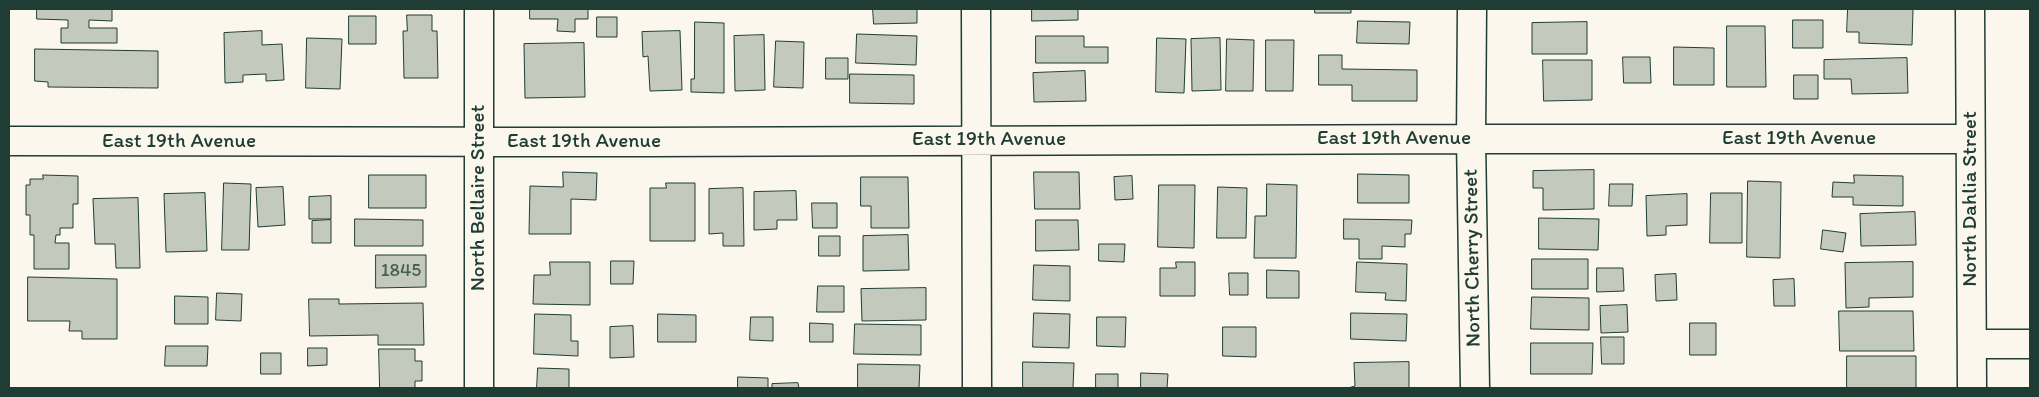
<!DOCTYPE html>
<html>
<head>
<meta charset="utf-8">
<style>
	body { margin:0 }
	#map { position:relative; width:2039px; height:397px; overflow:hidden; background:#fbf7ec; font-family:Itim,sans-serif }
	canvas { display:block }
	.frame { position:absolute; inset:0; border:10px solid #1f3d34; pointer-events:none }
</style>
</head>
<body>
<div id="map">
<canvas width="2039" height="397"></canvas>
<div class="frame"></div>
</div>
<script>
const ctx = document.querySelector('canvas').getContext('2d');
ctx.lineJoin = 'round';
function paint(path, color) { ctx.fillStyle = color; ctx.fill(path, 'evenodd'); }
function trace(path, color, width, dash) { ctx.strokeStyle = color; ctx.lineWidth = width; ctx.lineCap = dash ? 'butt' : 'round'; ctx.setLineDash(dash || []); ctx.stroke(path); }
function drawText(font, color, halo, rows, align = 'center') {
  ctx.font = font + ' Itim,sans-serif'; ctx.lineWidth = 5; ctx.setLineDash([]); ctx.textBaseline = 'middle'; ctx.strokeStyle = halo; ctx.fillStyle = color; for (const [text, x, y, turn = 0] of rows) {
    ctx.save(); ctx.translate(x, y); ctx.rotate((+turn || 0) * Math.PI / 180); ctx.textAlign = isNaN(turn) ? turn : align; if (halo) ctx.strokeText(text, 0, 0); ctx.fillText(text, 0, 0); ctx.restore();
  }
}
const building = new Path2D(`
	M37 9H112V21L89 20V28H117V43H61V28H68V20L37 19Z
	M530 9H588V19H575V32L557 31 558 19H530Z
	M873 9H917V23L874 24Z
	M1032 9H1078V20L1032 21Z
	M1315 9H1351V13H1315Z
	M1848 9H1913L1912 45 1859 43V32H1847Z
	M407 15H432V31H437L438 78H404L403 31H407Z
	M349 16H376V44H349Z
	M597 17H617V37H597Z
	M1793 20H1823V48H1793Z
	M1358 21 1410 22 1409 44 1357 43Z
	M695 22 724 23V93L691 92V79H694Z
	M1587 22V54H1532V23Z
	M1727 26H1765L1766 87H1727Z
	M262 31V45L282 44 284 80 266 81V74L243 75V82L225 83 224 33Z
	M680 31 682 90 650 91 648 56 643 57 642 32Z
	M857 34 917 36 916 65 856 63Z
	M764 35 765 90 735 91 734 36Z
	M1036 36H1084V47H1108V63H1036Z
	M307 38 342 39 340 89 306 88Z
	M1157 38 1186 39 1184 93 1156 92Z
	M1220 38 1221 90 1192 91 1191 39Z
	M1227 39 1254 40 1253 91H1226Z
	M1266 40H1294L1293 91H1266Z
	M776 41 804 42 803 88 774 87Z
	M584 43 585 97 525 98 524 44Z
	M1674 47 1714 48V85H1674Z
	M35 49 158 51V88L48 87V82L35 81Z
	M1319 55H1342V69L1417 70V101H1352V85H1319Z
	M1623 57H1650L1651 83H1624Z
	M826 58H848V79H826Z
	M1907 58 1908 93 1852 94 1851 79H1824V60Z
	M1543 60H1592V100L1544 101Z
	M1085 71 1086 101 1034 102 1033 73Z
	M850 74 914 75V104L850 103Z
	M1794 75H1818V99H1794Z
	M1594 170V209L1543 210V188H1533V171Z
	M563 172 597 173 596 200 571 199V234H529L530 186 563 187Z
	M1034 172H1079L1080 209H1035Z
	M1358 174 1409 175V203H1358Z
	M43 175 78 176V204H73V228H60V235H56L55 243H69V269H34V235H30V215H26V185H30V179H43Z
	M369 175H426V208H369Z
	M1854 175 1903 176V206L1853 205V197H1832L1833 182 1854 183Z
	M1132 176 1133 199 1115 200 1114 177Z
	M861 177H908L909 228H871V206H861Z
	M1748 181 1781 182 1780 258 1747 257Z
	M224 183 251 184 249 250H222Z
	M666 183H695V241H650V188H666Z
	M1267 184 1297 185 1296 258H1254L1255 216H1266Z
	M1610 184H1633L1632 206H1609Z
	M1159 185H1195L1194 248 1158 247Z
	M283 187 285 225 258 227 256 188Z
	M1218 187 1247 188 1246 238H1217Z
	M743 188 744 246H723V233L709 234V189Z
	M796 191 797 220H777V229L754 230V192Z
	M205 193 207 251 166 252 164 194Z
	M1711 193H1742V243H1710Z
	M1687 194V225L1666 226V235L1647 236 1646 196Z
	M331 196V219H309V197Z
	M138 198 140 268H116L115 244H95L93 199Z
	M812 203H837V228H813Z
	M1915 212 1916 245 1861 246 1860 214Z
	M1539 218 1599 219 1598 250 1539 249Z
	M355 219 423 220V246H355Z
	M1344 219 1412 220 1411 234H1405V247L1382 246V259H1359V239H1344Z
	M331 220V243H312V221Z
	M1036 220H1078L1079 250 1036 251Z
	M1823 230 1846 233 1843 252 1821 249Z
	M908 235 909 270 863 271V236Z
	M819 236H840V256H819Z
	M1099 244H1125L1124 262 1099 261Z
	M376 255H426V287L376 288Z
	M1532 259H1588V289H1532Z
	M611 261H634L633 284H611Z
	M550 262H590V305L533 304 534 275H550Z
	M1176 262H1195V296H1160V268H1176Z
	M1357 262 1407 264 1406 301 1385 300 1386 293 1356 292Z
	M1913 262V297L1869 298V307L1846 308 1845 263Z
	M1034 265 1070 266V301L1033 300Z
	M1597 268H1623L1624 291 1597 292Z
	M1267 270 1299 271V298H1267Z
	M1229 273H1248V295H1230Z
	M1676 274 1677 300 1656 301 1655 275Z
	M28 277 117 279V339H82V331H69L70 321H28Z
	M1794 279 1795 306H1774L1773 280Z
	M818 286H844V312H817Z
	M926 288V320L862 321 861 289Z
	M217 293 242 294 241 321 216 320Z
	M175 296 208 297V324H175Z
	M1532 297 1589 298V330L1531 329Z
	M309 299H339V304L423 303 424 345H378V335L310 336Z
	M1627 305 1628 332 1601 333 1600 306Z
	M1839 311H1913L1914 351H1840Z
	M1034 313 1070 314 1069 348 1033 347Z
	M1351 313 1407 314 1406 341 1351 339Z
	M535 314 571 315V341H578V356L534 354Z
	M658 314 696 315V342H658Z
	M751 317H773V341L750 340Z
	M1097 317H1126L1125 347 1097 346Z
	M810 323 833 324V342H810Z
	M1690 323H1716V355H1690Z
	M855 324 921 325V355L854 354Z
	M633 326 634 357 610 358V327Z
	M1223 327H1256V357L1223 356Z
	M1601 337H1624V364H1602Z
	M1531 343H1593L1592 374H1531Z
	M166 346H208L207 366H165Z
	M308 348H327V365L308 366Z
	M379 349H415V361H422V381H415V388H380Z
	M261 353H281V374H261Z
	M1847 356H1916V388H1847Z
	M1023 362 1074 363 1073 388H1023Z
	M1409 362V388H1348L1355 386 1354 363Z
	M858 364 920 365 919 388H858Z
	M538 368 569 369V388H537Z
	M1141 373 1168 374 1167 388H1141Z
	M1096 374H1118V388H1096Z
	M738 377 768 378V388H738Z
	M798 383 799 388H772V384Z`);
paint(building, '#c4c9be');
trace(building, '#1f3d34', 1);
const minor = new Path2D(`
	M976 9 977 388
	M1472 9 1471 139 1475 388
	M1970 9 1972 388
	M9 141 648 142 1471 139H1970
	M1972 344H2030
	M479 388V9`);
trace(minor, '#1f3d34', 31);
trace(minor, '#fbf7ec', 28);
drawText('19px', '#486056', null, [
	["1845",401,271]
]);
drawText('21px', '#1f3d34', '#fbf7ec', [
	["East 19th Avenue",1394,139],
	["East 19th Avenue",1799,139],
	["East 19th Avenue",989,140],
	["East 19th Avenue",179,142],
	["East 19th Avenue",584,142],
	["North Bellaire Street",479,198,-90],
	["North Dahlia Street",1971,199,-90],
	["North Cherry Street",1473,258,-91]
]);
</script>
</body>
</html>
